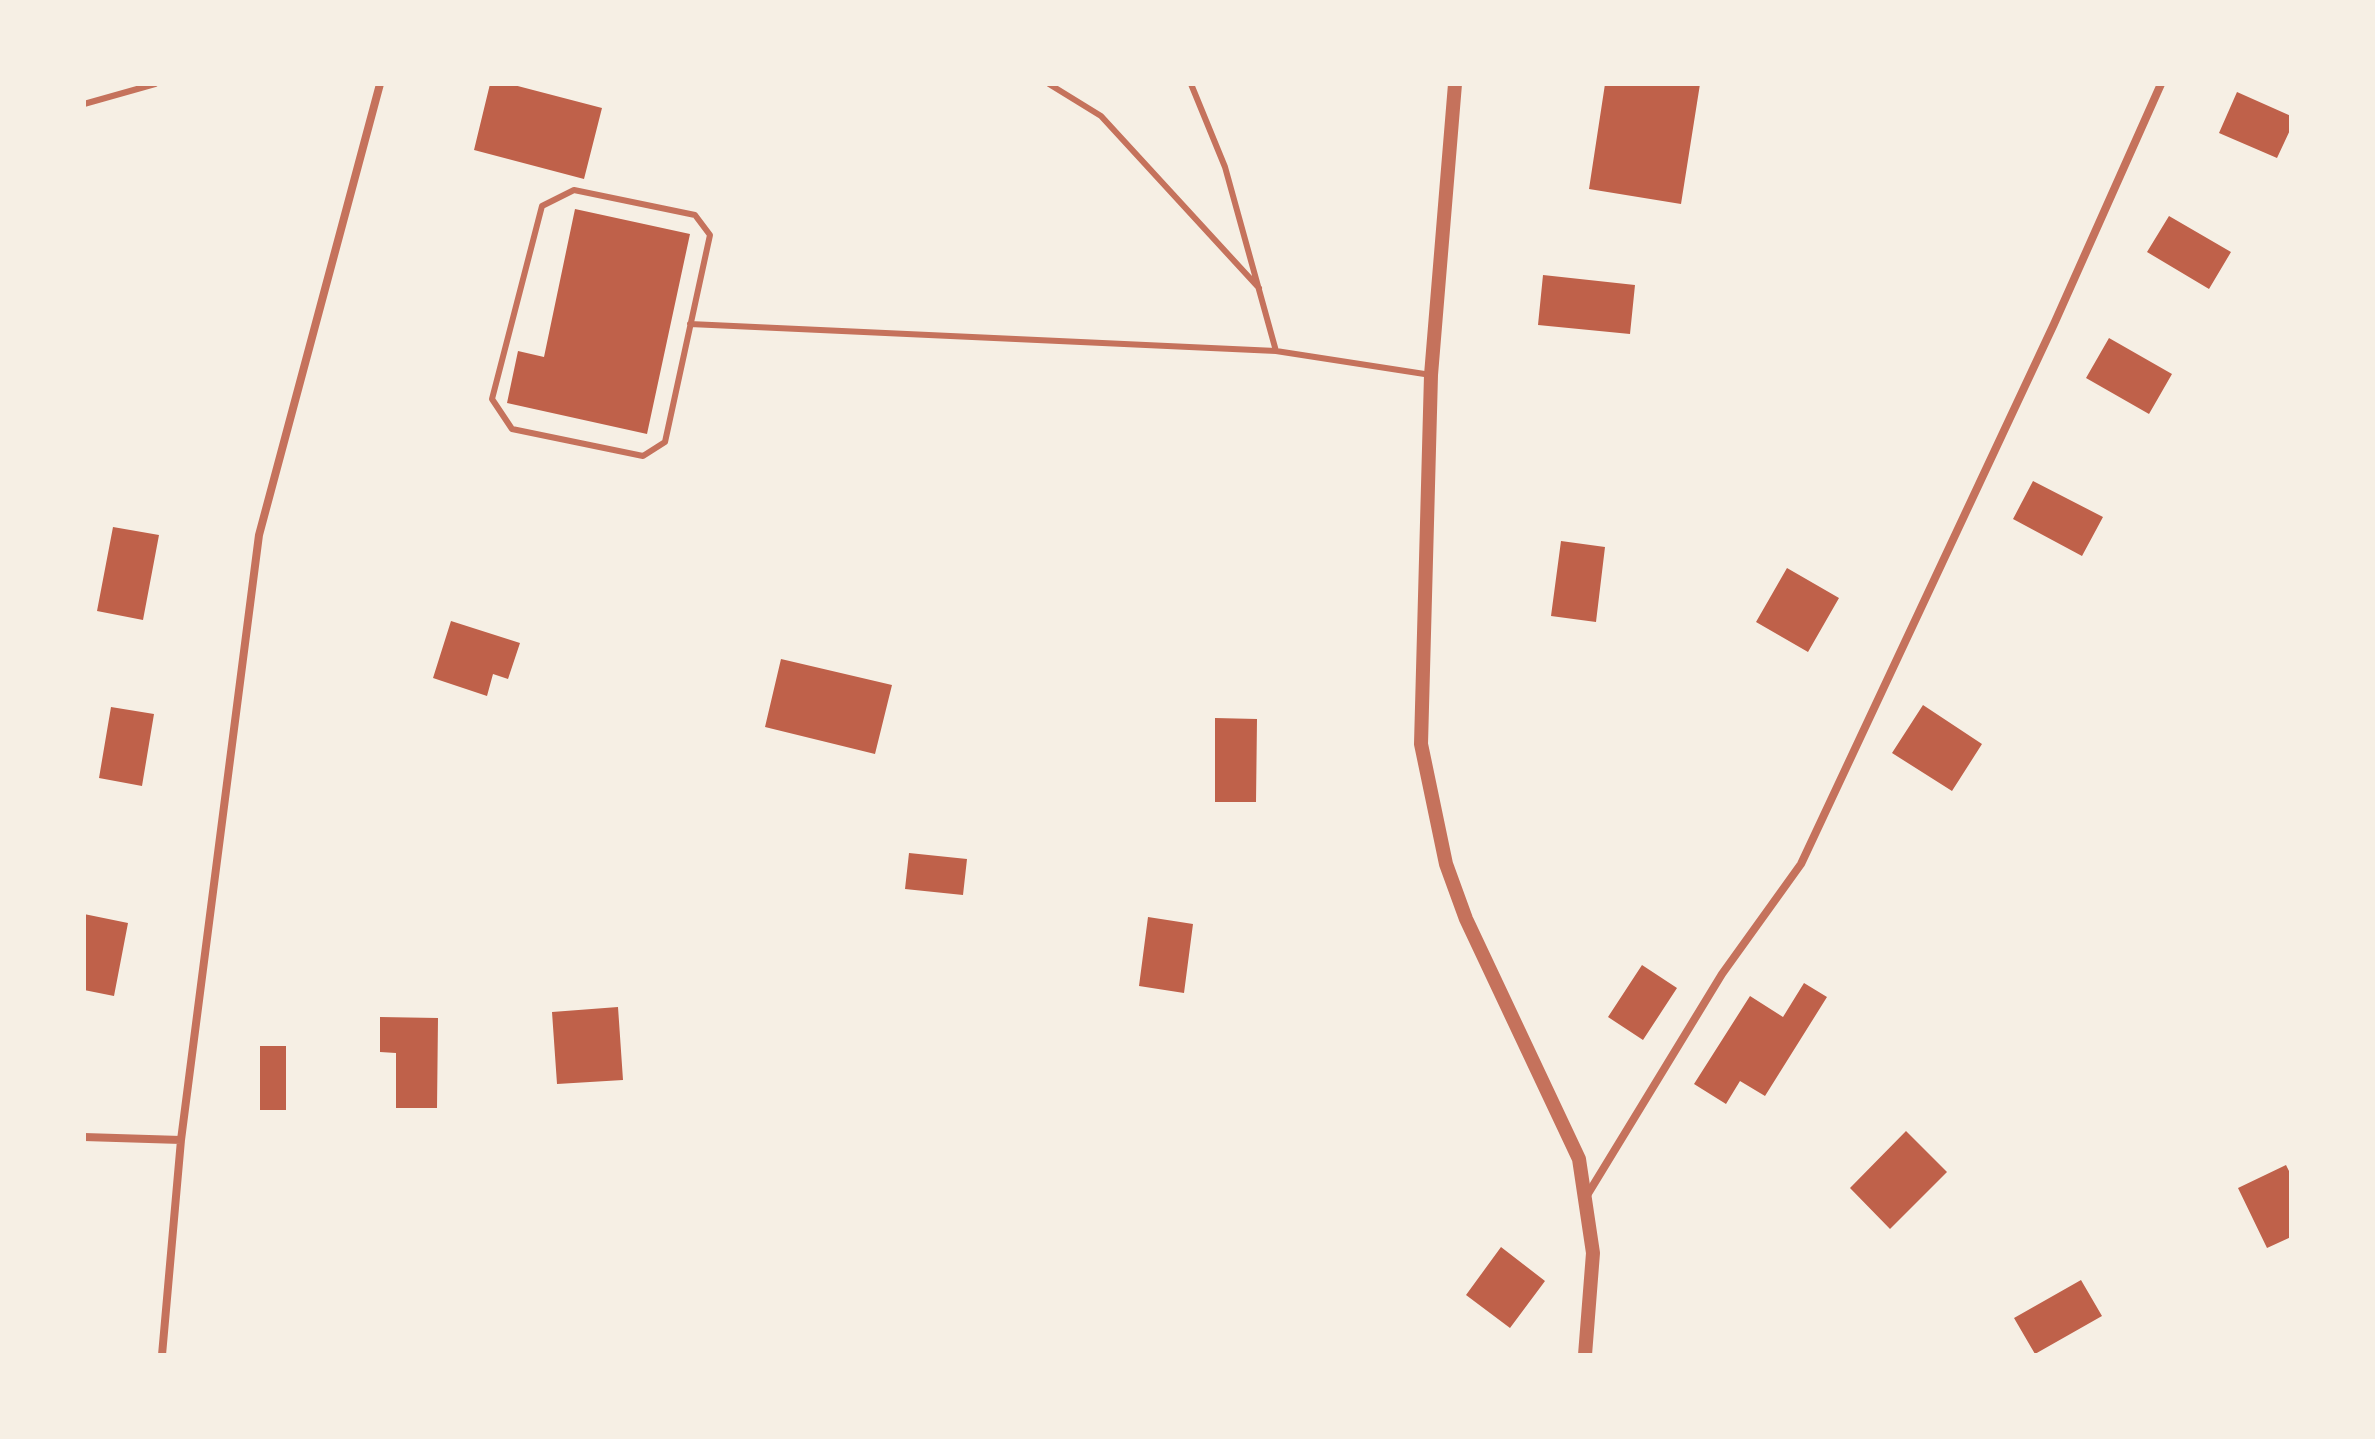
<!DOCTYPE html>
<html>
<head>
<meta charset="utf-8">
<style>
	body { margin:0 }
	#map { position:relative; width:2375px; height:1439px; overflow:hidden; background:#f6efe4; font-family:Helvetica,sans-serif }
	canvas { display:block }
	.frame { position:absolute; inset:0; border:86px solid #f6efe4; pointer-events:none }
</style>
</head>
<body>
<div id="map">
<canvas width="2375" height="1439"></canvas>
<div class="frame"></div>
</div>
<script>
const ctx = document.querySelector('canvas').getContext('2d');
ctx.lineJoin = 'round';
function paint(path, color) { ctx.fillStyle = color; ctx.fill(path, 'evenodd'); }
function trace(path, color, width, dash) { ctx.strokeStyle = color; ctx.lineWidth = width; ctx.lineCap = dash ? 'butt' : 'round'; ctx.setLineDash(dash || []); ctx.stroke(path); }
paint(new Path2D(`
	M490 84H510L602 108 584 179 474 150Z
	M1605 84H1700L1681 204 1589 189Z
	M2237 92 2291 116V128L2277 158 2219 133Z
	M575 209 690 234 647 434 507 403 518 351 544 357Z
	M2169 216 2231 252 2209 289 2147 252Z
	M1543 275 1635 285 1630 334 1538 325Z
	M2109 338 2172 374 2149 414 2086 378Z
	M2033 481 2103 517 2082 556 2013 519Z
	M113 527 159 535 143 620 97 611Z
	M1561 541 1605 547 1596 622 1551 616Z
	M1787 568 1839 598 1808 652 1756 622Z
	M451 621 520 643 508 679 493 674 487 696 433 678Z
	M781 659 892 685 875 754 765 727Z
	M1923 705 1982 744 1952 791 1892 753Z
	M111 707 154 714 142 786 99 778Z
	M1215 718 1257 719 1256 802H1215Z
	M909 853 967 859 963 895 905 889Z
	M84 914 128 923 114 996 84 990Z
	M1148 917 1193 924 1184 993 1139 986Z
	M1642 965 1677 988 1643 1040 1608 1017Z
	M1804 983 1827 997 1765 1096 1740 1081 1726 1104 1694 1084 1750 996 1783 1017Z
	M618 1007 623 1080 557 1084 552 1012Z
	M380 1017 438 1018 437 1108H396V1053L380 1052Z
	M260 1046H286V1110H260Z
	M1906 1131 1947 1172 1890 1229 1850 1188Z
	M2286 1165 2291 1175V1237L2267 1248 2238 1188Z
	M1501 1247 1545 1281 1510 1328 1466 1295Z
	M2081 1280 2102 1316 2035 1354 2014 1318Z`), '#bf614a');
trace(new Path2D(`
	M1049 84 1101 116 1259 288
	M1191 84 1225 167 1276 351
	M84 104 155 84
	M574 190 695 215 710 235 665 442 643 456 512 429 492 399 542 206Z
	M690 324 1276 351 1431 375`), '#c5725c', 6);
trace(new Path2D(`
	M84 1137 181 1140
	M1586 1197 1722 974 1801 864 2054 324 2161 84
	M162 1355 181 1140 259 535 380 84`), '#c5725c', 8);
trace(new Path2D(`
	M1455 84 1431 375 1421 744 1446 864 1466 919 1579 1159 1593 1253 1585 1355`), '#c5725c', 14);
</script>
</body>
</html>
